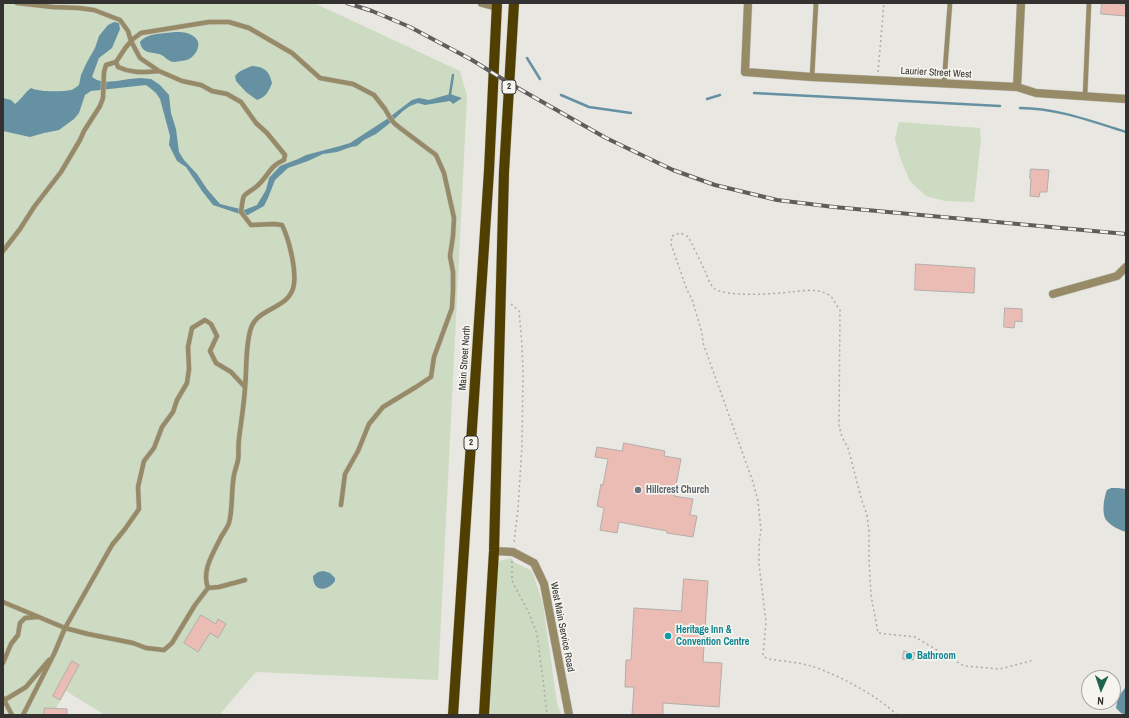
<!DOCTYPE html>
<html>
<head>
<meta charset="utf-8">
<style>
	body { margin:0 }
	#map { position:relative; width:1129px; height:718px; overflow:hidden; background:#e8e7e1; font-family:"Archivo Narrow",sans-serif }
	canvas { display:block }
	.frame { position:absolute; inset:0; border:4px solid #333230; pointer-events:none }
	.north { position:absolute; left:1081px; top:670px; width:40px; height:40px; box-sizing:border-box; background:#f5f4ee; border:1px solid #a7a6a2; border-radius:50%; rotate:183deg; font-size:11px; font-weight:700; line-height:16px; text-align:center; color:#333230 }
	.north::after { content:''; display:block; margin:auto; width:14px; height:18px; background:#23624f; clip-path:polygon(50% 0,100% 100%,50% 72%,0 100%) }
</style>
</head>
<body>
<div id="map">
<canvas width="1129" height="718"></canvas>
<div class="frame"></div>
<div class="north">N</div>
</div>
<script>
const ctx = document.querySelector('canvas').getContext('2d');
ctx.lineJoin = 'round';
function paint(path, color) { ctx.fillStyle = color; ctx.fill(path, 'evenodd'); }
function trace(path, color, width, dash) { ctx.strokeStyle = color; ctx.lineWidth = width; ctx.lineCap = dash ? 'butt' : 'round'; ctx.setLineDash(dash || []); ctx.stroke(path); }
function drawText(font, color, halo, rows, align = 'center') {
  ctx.font = font + ' "Archivo Narrow",sans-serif'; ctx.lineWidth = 3.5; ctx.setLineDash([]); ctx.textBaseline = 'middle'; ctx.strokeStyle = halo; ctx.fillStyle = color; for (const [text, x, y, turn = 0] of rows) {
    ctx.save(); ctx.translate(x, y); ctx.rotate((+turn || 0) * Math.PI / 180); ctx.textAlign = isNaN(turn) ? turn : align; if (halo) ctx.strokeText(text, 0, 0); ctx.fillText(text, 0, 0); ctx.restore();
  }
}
paint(new Path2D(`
	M3 3H314L460 71 467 96 438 680 256 672 219 715H105L66 691 52 715H3Z
	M899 122 980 128 981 140 974 202 945 201 926 196 910 181 901 160 895 139Z
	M511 558 514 562 532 571 543 604 557 703 561 715H490L496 569 500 561Z`), '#ccdbc1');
paint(new Path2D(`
	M114 22 119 23 120 29 112 48 99 58 92 77 97 80 104 82 117 81 129 79 141 78 151 79 160 85 169 95 171 113 176 129 179 152 184 160 197 174 207 189 220 204 244 210 257 205 266 190 269 178 280 166 298 159 306 155 340 146 350 143 387 119 412 100 419 98 429 100 450 94 462 98 453 104 450 101 425 105 418 103 410 106 403 111 390 123 376 134 364 140 357 146 351 147 337 152 323 154 308 161 288 168 275 180 268 198 264 206 246 216 213 205 202 191 186 167 177 161 169 145 170 136 160 99 156 93 150 88 146 85 91 91 85 95 79 113 74 119 59 130 44 133 30 137 3 131V98L11 100 15 104C21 100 24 93 31 88 38 92 62 92 71 90 73 90 76 87 79 85L81 75 87 62 95 48 99 36 103 31 108 25Z
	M175 32C181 32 188 32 193 36 204 42 196 57 187 60 184 61 178 61 175 62 167 62 165 55 159 54 149 52 142 53 140 42 148 32 164 34 175 32Z
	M252 66C264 67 269 70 272 83 269 91 266 97 257 100L246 92 236 81 235 76C240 70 245 69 252 66Z
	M1111 488H1118L1126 489V532C1120 530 1111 526 1107 521 1101 515 1104 497 1107 490Z
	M323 571 330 573 335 578V581C327 592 313 592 313 576L318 572Z
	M1125 688H1126V715L1121 713 1116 708 1118 697Z`), '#6691a3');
trace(new Path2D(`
	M527 58 540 79
	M754 93 1000 106
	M450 94 453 75
	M561 95 589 107 631 113
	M707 99 720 95
	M1020 108C1056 108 1091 121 1126 132`), '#6691a3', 2.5);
const building = new Path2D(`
	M1102 3H1121L1120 5H1126V16L1101 14Z
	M1031 169 1049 170 1047 192H1040L1039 197 1030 196 1031 178H1030Z
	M916 264 975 268 974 293 915 290Z
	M1005 308 1022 309V322L1015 321 1014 328 1004 327Z
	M624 443 665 451 664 456 681 459 674 496 693 499 690 515 697 516 693 537 667 533V531L619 522 617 533 600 530 604 508 597 506 601 484 603 485 608 459 595 457 597 447 622 451Z
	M684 579 708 581 703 662 722 663 719 707 663 703V715H632L634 687H625L626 660H631L634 608 681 611Z
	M201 615 216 624 218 619 226 624 218 638 210 633 198 652 184 643Z
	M904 651 915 653 913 660 903 659Z
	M72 661 79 665 60 700 53 696Z
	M45 708 67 709V715H44Z`);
paint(building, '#eabcb4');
trace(building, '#b4adac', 1);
const service = new Path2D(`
	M17 3 53 7 79 8 94 10 120 20 128 31 131 41 140 58 159 71 182 81 201 85 212 91 227 94 241 102 256 123 267 133 285 155 284 160C269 166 268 177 257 186 253 190 247 192 244 196 242 200 242 207 241 212L251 225 274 224 282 225C289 239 296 268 294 284 291 309 258 307 251 328 245 346 247 369 245 388 244 405 241 422 239 439 238 446 239 454 238 460 237 465 235 470 234 475 231 491 233 508 229 523 227 528 224 532 221 537 214 552 201 570 208 588L219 587 245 580
	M116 62 118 67C133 74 143 72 159 71
	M812 77 816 3
	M944 83 950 3
	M1085 96 1089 3
	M3 251 20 229 34 207 61 172 80 140 84 131 100 106 103 98 104 72 106 65 116 62 126 47 133 39 141 33 209 22H229L249 28 292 53 320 78 353 84 374 95 385 109 389 116 394 123 400 128 436 155 444 173 454 218 453 236 450 256 453 272V290L452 308 434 357 431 377 416 387 383 407 369 424 358 451 345 474 341 505
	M3 602 65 628 88 634 133 643 146 648 164 650 172 643 195 605 208 588
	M3 663 11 644 18 635 20 623 25 618 37 617
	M3 698 12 715
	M3 701 26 687 49 660
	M23 715 54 654 65 628 112 545 125 529 139 509 138 487 144 461 154 448 162 427 173 412 177 400 187 383 189 369 188 347 192 328 205 320 211 324 217 336 210 351 216 363 231 372 245 387`);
const minor = new Path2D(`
	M482 3 497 7
	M748 3 745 72 812 77 1017 87 1036 93 1126 99
	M1017 87 1021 3
	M1053 294 1117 276 1126 267
	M494 551 513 552 534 563 544 584 569 715`);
const primary = new Path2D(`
	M453 715 489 171 497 3
	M484 715 494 551 504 172 514 3`);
trace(service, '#c4c3be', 5.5);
trace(minor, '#c4c3be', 9);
trace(primary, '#c4c3be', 11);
trace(new Path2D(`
	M878 72 884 3
	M511 304 519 311 522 345 523 373 522 445 518 509 514 543
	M512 561V580L515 587 529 613 537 634 544 688 547 715
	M897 715C878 696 837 674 811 666 797 662 782 661 768 659L763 656 766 622 759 564V543L761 530 758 501 753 482 703 343 702 333 692 299 687 290 671 244 672 236 680 233C682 234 686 235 688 237 691 241 703 267 706 273 708 278 710 285 715 289 727 297 775 294 791 292 802 291 816 288 827 294 834 297 835 304 840 310L839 426 842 437 848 448 862 501 867 515 869 531V559L871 595 878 633 915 637 964 666 1000 669 1034 660`), '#acaba7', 1.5, [2, 3]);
trace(service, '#968a67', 4.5);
trace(minor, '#968a67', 8);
trace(primary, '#513f00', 10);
const rail = new Path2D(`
	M347 3 372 11 410 27 472 60 509 83 606 138 673 170 715 185 777 200 834 207 1126 234`);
trace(rail, '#5e5d5b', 4);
trace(rail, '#f5f4ee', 2.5, [8]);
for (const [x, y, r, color] of [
	[638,490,4,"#6b7280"],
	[668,636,4,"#0f9aa8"],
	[909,656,4,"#0f9aa8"]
]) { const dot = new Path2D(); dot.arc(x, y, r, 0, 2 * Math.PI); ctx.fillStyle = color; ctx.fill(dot); trace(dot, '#f5f4ee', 1.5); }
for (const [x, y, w] of [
	[509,87,14],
	[471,443,14]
]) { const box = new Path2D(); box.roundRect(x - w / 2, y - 7, w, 14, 3); ctx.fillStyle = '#f5f4ee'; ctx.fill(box); trace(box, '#333230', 1); }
drawText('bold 9px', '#333230', null, [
	["2",509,87],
	["2",471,443]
]);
drawText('10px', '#333230', '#f5f4ee', [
	["Laurier Street West",936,73,3],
	["Main Street North",465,358,-86],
	["West Main Service Road",562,627,79]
]);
drawText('bold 10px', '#5b616d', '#f5f4ee', [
	["Hillcrest Church",646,490]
], 'left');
drawText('bold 10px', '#0d838f', '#f5f4ee', [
	["Heritage Inn &",676,630],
	["Convention Centre",676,642],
	["Bathroom",917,656]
], 'left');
</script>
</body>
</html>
